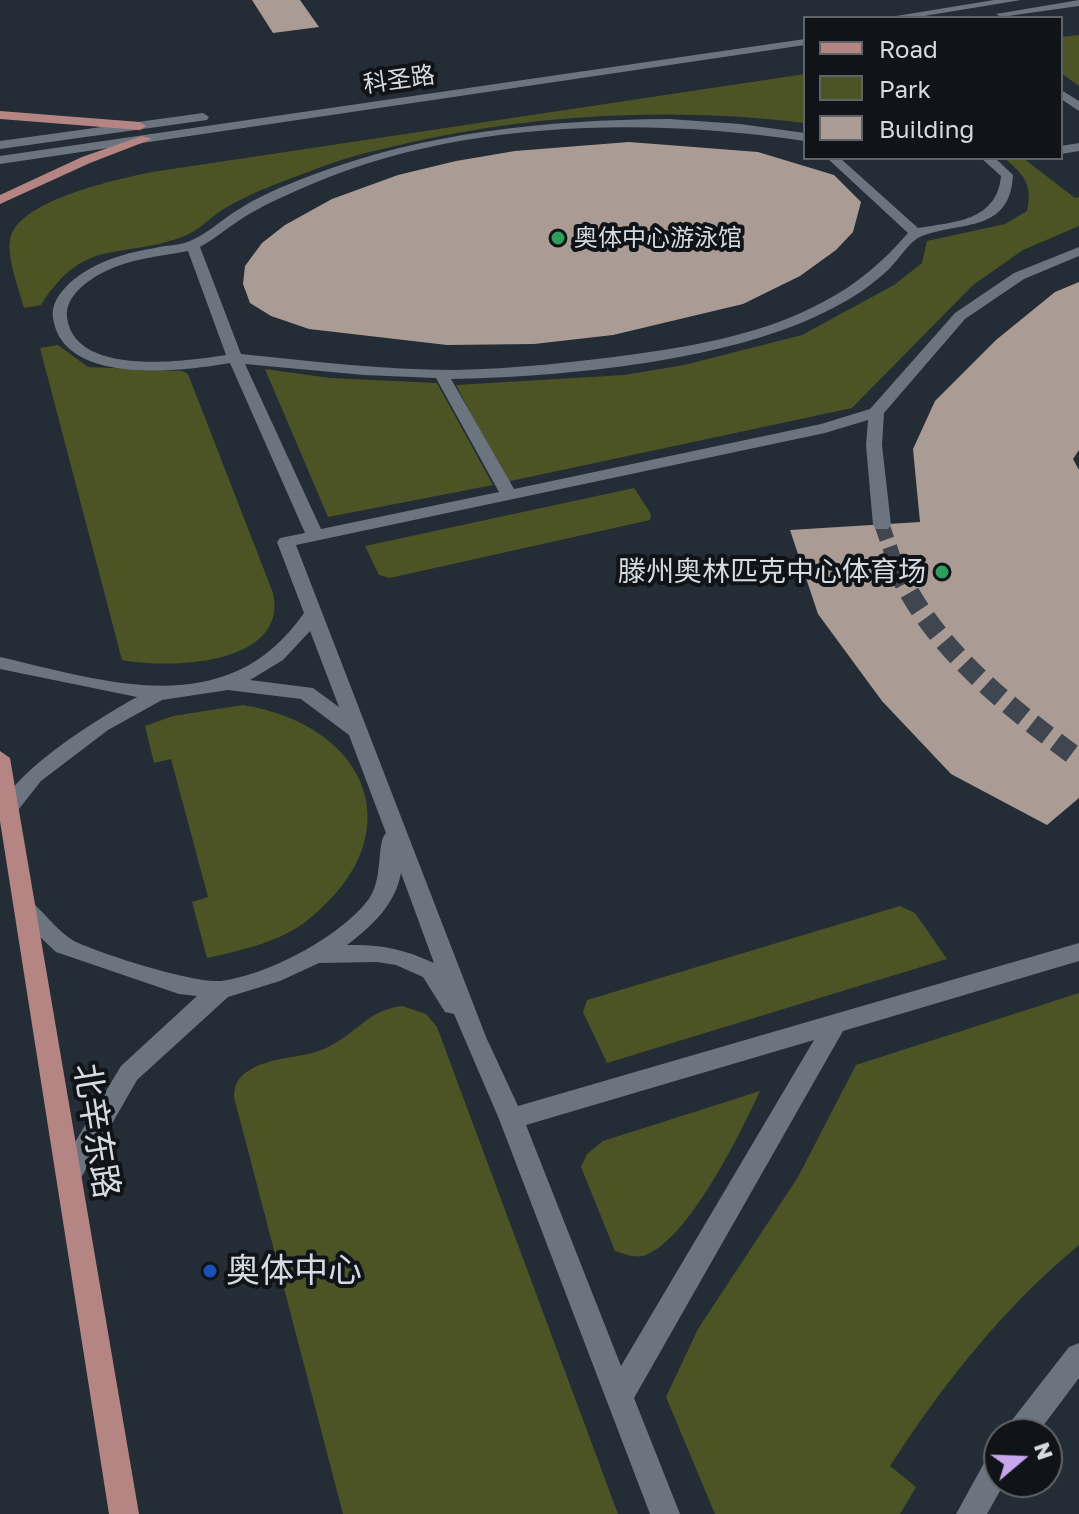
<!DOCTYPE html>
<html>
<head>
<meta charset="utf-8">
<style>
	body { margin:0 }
	#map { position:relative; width:1079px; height:1514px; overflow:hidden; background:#242c35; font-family:"Golos Text",sans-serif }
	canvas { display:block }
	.legend { position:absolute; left:803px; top:16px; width:260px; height:144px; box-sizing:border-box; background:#101418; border:2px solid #5f6468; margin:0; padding:10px 14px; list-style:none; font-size:24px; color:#d6dbe1 }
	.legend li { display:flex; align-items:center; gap:16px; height:40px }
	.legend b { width:40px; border:2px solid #5f6468 }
	.north { position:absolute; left:983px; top:1418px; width:80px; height:80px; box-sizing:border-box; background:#101418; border:2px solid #5f6468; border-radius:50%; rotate:71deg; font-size:22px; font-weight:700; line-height:32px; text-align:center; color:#d6dbe1 }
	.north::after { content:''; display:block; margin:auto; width:28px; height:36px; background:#c7a6ef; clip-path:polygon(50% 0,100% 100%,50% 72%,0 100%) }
</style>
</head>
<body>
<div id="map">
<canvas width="1079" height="1514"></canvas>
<ul class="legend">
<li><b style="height:10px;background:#b58584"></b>Road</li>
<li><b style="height:22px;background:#4c5425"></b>Park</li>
<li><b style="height:22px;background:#aa9c95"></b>Building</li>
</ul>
<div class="north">N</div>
</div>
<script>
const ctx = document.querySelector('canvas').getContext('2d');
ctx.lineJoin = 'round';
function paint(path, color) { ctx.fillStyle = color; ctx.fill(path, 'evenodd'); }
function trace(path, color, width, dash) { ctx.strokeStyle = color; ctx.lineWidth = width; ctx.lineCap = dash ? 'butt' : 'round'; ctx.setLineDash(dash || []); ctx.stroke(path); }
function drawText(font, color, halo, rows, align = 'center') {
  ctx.font = font + ' "Golos Text","Noto Sans SC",sans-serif'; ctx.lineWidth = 8; ctx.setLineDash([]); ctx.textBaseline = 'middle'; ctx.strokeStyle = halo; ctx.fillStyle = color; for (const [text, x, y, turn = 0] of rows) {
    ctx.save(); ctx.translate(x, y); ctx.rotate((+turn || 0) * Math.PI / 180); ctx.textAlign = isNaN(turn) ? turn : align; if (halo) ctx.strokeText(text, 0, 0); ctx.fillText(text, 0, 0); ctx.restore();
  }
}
paint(new Path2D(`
	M1079 35V86L1061 73V37Z
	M805 74V123C678 108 551 113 426 139 391 147 355 154 321 167 290 179 256 190 227 207 212 215 198 232 182 237 119 260 85 236 41 305L24 308C19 288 7 260 10 240 16 200 119 179 152 172Z
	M1004 158H1023L1075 198 1079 197V226L1023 250 973 285 852 408 506 482 456 385 624 375 684 365 802 335 894 285 922 263 927 241 1005 224 1027 211C1033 185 1024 174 1004 158Z
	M58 345 88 367 182 371 188 374 273 593C289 666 168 669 122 660L40 348Z
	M265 369 330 378 437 383 493 485 328 517Z
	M634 488 651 514 650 520 390 578 379 575 365 546Z
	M243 705C368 725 415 834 309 919 281 942 242 950 207 958L192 902 208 897 171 759 154 763 145 726 173 716Z
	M900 906 915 913 947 959 607 1063 583 1012 587 1000Z
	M1079 993V1245C1003 1308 943 1384 890 1466L916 1487 900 1514H715L666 1397 698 1329 798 1177 856 1065Z
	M402 1006 426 1014 437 1027 618 1514H343L234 1097C234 1086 238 1077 248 1071 270 1056 302 1059 326 1048 357 1034 367 1010 402 1006Z
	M760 1091C740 1134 692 1232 650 1253 638 1260 628 1255 615 1251L581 1167 587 1154 603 1141Z`), '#4c5425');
paint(new Path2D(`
	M252 0H300L319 27 273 33Z
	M629 142 758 152 834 175 861 202 853 232 836 250 800 276 743 304 613 335 534 344 447 345 309 329 271 316 250 303 243 284 245 266 262 243 285 225 332 199 398 175 456 161 515 151Z
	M1079 282V450L1073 459 1079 470V798L1047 825 951 774 882 701 818 614 790 530 920 522 913 449 935 401 996 340 1055 292Z`), '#aa9c95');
trace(new Path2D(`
	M882 525 897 568`), '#3f464f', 15, [15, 8]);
trace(new Path2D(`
	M896 566C931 647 1010 708 1079 759`), '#3f464f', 20, [20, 10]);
paint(new Path2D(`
	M994 0H1021L912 18H884Z
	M1079 0V6L1001 17 996 14Z
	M805 39V45L0 164V156Z
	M1061 90 1079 101V111L1061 99Z
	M203 113 209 117 207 120 0 149V141Z
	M669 119 740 124 805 133V141C648 117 460 120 312 184 291 193 270 202 251 213 233 223 218 237 200 247L241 354C312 361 383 370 454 370 514 369 576 362 636 354 700 345 766 333 823 302 856 285 883 262 908 233L827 158H840L918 228C954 222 997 221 1001 176L981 158H995L1013 175C1010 233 962 221 922 236 910 240 898 261 888 270 872 285 853 298 833 308 734 361 564 377 451 379L514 489 821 424 870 409 955 313 1014 273 1079 247V256L1024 279 965 319 884 413 882 445 891 525 888 529H876L873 525 866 445 868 420 825 433 296 545 486 1037 518 1106 1079 943V961L843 1031 634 1398 680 1514H650L499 1119 454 1014 445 1012 423 977 396 965 377 962 319 963 280 981 228 997 137 1080 78 1183 69 1186 60 1183 56 1175 60 1167 121 1066 197 996 179 994 56 952 18 916 15 910 18 904 26 902 34 904C46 915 60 933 74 941 101 954 192 983 220 981 266 976 340 937 368 900 384 880 376 842 386 833L349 735 301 699 228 690 162 700 108 730 41 781 15 814H1C0 778 107 713 137 697L0 669V657C108 682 228 723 304 613L277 542 280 538 305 533 230 363C184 371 63 387 53 318 50 298 71 280 86 271 107 258 131 252 155 248 166 245 179 246 190 241 207 234 220 221 236 211 257 197 283 186 307 177 423 132 546 120 669 119ZM188 251 226 355C187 361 74 378 67 317 65 296 88 280 104 272 131 258 159 257 188 251ZM245 364 364 375 436 378 499 492 321 529ZM310 631 339 707 313 688 250 680 283 660ZM401 873 434 963C404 949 380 944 347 945 372 926 395 905 401 873ZM814 1040 621 1366 526 1125Z
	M1079 143V151L1061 154V146Z
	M1079 1343V1378L1037 1434H1005L1009 1424 1069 1347Z
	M999 1450V1482H1005L987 1514H956L989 1454Z`), '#6c747f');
paint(new Path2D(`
	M0 111 140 122 146 126 140 130 0 119Z
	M142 136 152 139 90 163 0 204V195L82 157Z
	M0 751 10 758 139 1514H109L0 821Z`), '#b58584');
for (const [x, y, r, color] of [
	[558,238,8,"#2e9e5b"],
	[942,572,8,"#2e9e5b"],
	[210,1271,8,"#1a4fb4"]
]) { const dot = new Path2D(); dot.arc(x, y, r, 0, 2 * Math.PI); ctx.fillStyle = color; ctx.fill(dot); trace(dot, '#101418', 3); }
drawText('24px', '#d6dbe1', '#101418', [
	["科圣路",399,80,-8]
]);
drawText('24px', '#d6dbe1', '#101418', [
	["奥体中心游泳馆",574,238]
], 'left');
drawText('28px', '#d6dbe1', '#101418', [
	["滕州奥林匹克中心体育场",926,572]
], 'right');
drawText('34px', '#d6dbe1', '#101418', [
	["北辛东路",96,1131,81]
]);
drawText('34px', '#d6dbe1', '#101418', [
	["奥体中心",226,1271]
], 'left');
</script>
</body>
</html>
